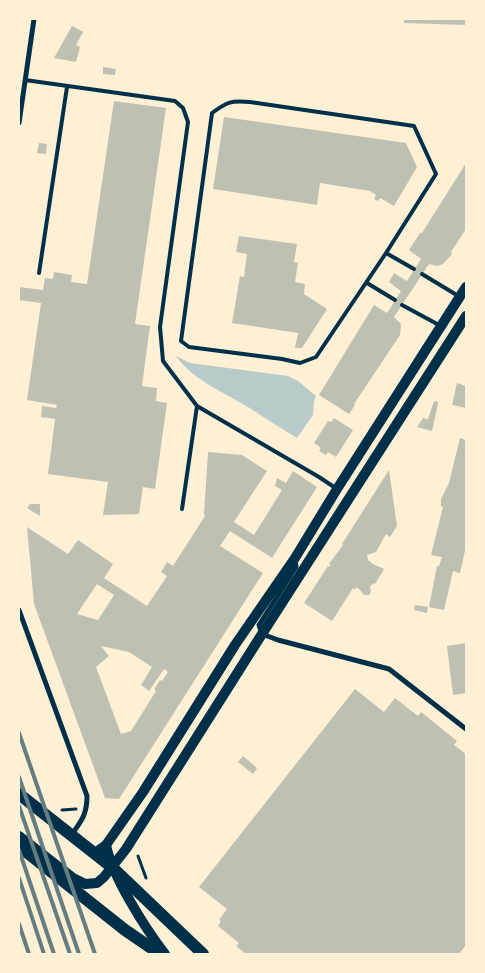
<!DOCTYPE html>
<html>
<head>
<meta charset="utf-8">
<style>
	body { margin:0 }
	#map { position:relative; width:485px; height:973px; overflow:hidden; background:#fdf0d5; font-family:"DejaVu Sans",sans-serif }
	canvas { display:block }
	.frame { position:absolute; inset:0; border:20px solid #fdf0d5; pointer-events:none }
</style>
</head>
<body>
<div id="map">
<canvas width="485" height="973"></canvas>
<div class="frame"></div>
</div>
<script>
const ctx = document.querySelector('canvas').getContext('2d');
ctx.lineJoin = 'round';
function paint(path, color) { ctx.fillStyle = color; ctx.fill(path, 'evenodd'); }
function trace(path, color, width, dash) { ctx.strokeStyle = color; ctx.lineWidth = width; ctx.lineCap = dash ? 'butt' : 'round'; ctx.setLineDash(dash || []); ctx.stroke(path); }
paint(new Path2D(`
	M176 356 190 363 288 376 298 381 316 396 314 401 313 415 297 438C280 428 264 417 248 407 223 392 193 380 176 356Z`), '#b9caca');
paint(new Path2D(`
	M404 19H466V25L404 23Z
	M72 26 83 32 76 45 80 47 76 62 54 58Z
	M103 67 116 69 115 75 103 74Z
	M114 101 166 108 135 324 150 326 142 386 157 388 156 401 167 403 155 489 143 487 139 514 103 515 108 482 48 474 55 419 41 417 42 406 56 408 57 405 27 400 41 303 19 300V287L43 290 45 278 53 279 54 272 72 275 71 282 87 284Z
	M224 117 406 143 417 167 394 206 380 198 378 201 374 199 376 195 370 191 320 183 317 205 213 189Z
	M39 143 47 144 46 154 37 153Z
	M466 163V229L451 252 452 254 443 264 437 266 429 264 402 305 394 317 401 324 400 335 354 404 355 405 349 414 319 395 374 305 387 313 401 291 389 282 394 273 407 281 421 259 409 250 420 233H422Z
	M239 236 297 244 294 262 298 263 295 282 305 284 304 294 327 309 302 348H295L298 333 232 323 240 276 244 277 247 254 236 252Z
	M457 383 466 386V408L452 405Z
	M434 401 438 402V404L432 431 417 427 423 418 428 419Z
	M334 418 353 430 336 457 328 452 326 455 319 451 321 448 314 443 328 421 331 422Z
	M460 438 466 440V546L460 573 453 571 444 610 429 607 437 566H439L442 557 431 555 443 507 441 506V499L449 483Z
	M208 452 242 455 267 471 234 522 254 535 282 490 275 486 277 478 286 483 293 471 317 487 272 558 230 531 220 546 263 573 119 799 105 798 34 604 27 527 68 554 78 540 113 564 104 578 147 606 167 576 161 572 167 562 173 566 205 516 204 514ZM97 584 114 595 98 620 77 614ZM101 646 129 652 152 667 141 685 149 691 164 669 168 672 162 681 160 680 154 690 156 691 131 731 121 734 96 667 109 656Z
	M389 470 397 526 390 537 386 534 376 552 367 555 368 560 373 564 384 569 375 584 374 583 370 586 371 592 369 595H364L360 590 356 587 355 590 353 588 332 621 304 603 328 566 329 567 331 565 329 564 343 545 342 544Z
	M30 504H40V516L27 508Z
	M415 605 428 607 427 613 414 610Z
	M466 643V693L453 695 447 646Z
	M355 689 384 712 395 698 418 716 421 712 457 741 454 745 466 754V945L459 954H246L236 946 239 943 218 926 221 921 219 920 227 909 199 887Z
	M243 756 257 768 253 774 238 762Z`), '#bec0b2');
trace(new Path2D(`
	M62 810 76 809
	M138 856 146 878`), '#003049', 3);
trace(new Path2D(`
	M25 80 175 101 183 108 188 122 160 327 163 361 197 406 319 477 337 489
	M386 253 316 357 300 363 282 359 189 347 181 341 212 113C227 102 231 100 250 102L414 126 436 174 386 253 414 269
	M39 273 67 87
	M422 274 460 297
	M367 283 395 300
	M402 305 439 325
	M182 509 197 406`), '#003049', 4);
trace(new Path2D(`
	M19 123 34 19
	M295 558 296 567 259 625 262 634 278 640 389 669 466 729
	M19 610 87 796C87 814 82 820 72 834`), '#003049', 5);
trace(new Path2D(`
	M19 836 73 878 85 884 97 883 104 877 126 849 262 634 466 316
	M106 845C112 876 145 928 165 954
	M95 853 106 845 143 792 235 645 295 558 337 489 466 287`), '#003049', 10);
trace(new Path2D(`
	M19 794 113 868 203 954
	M19 846 125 930 160 954`), '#003049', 12);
trace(new Path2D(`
	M19 733 95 954
	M19 777 79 954
	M19 806 70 954
	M19 850 54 954
	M19 878 44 954
	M19 924 29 954`), '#657d81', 4);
</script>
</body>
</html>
